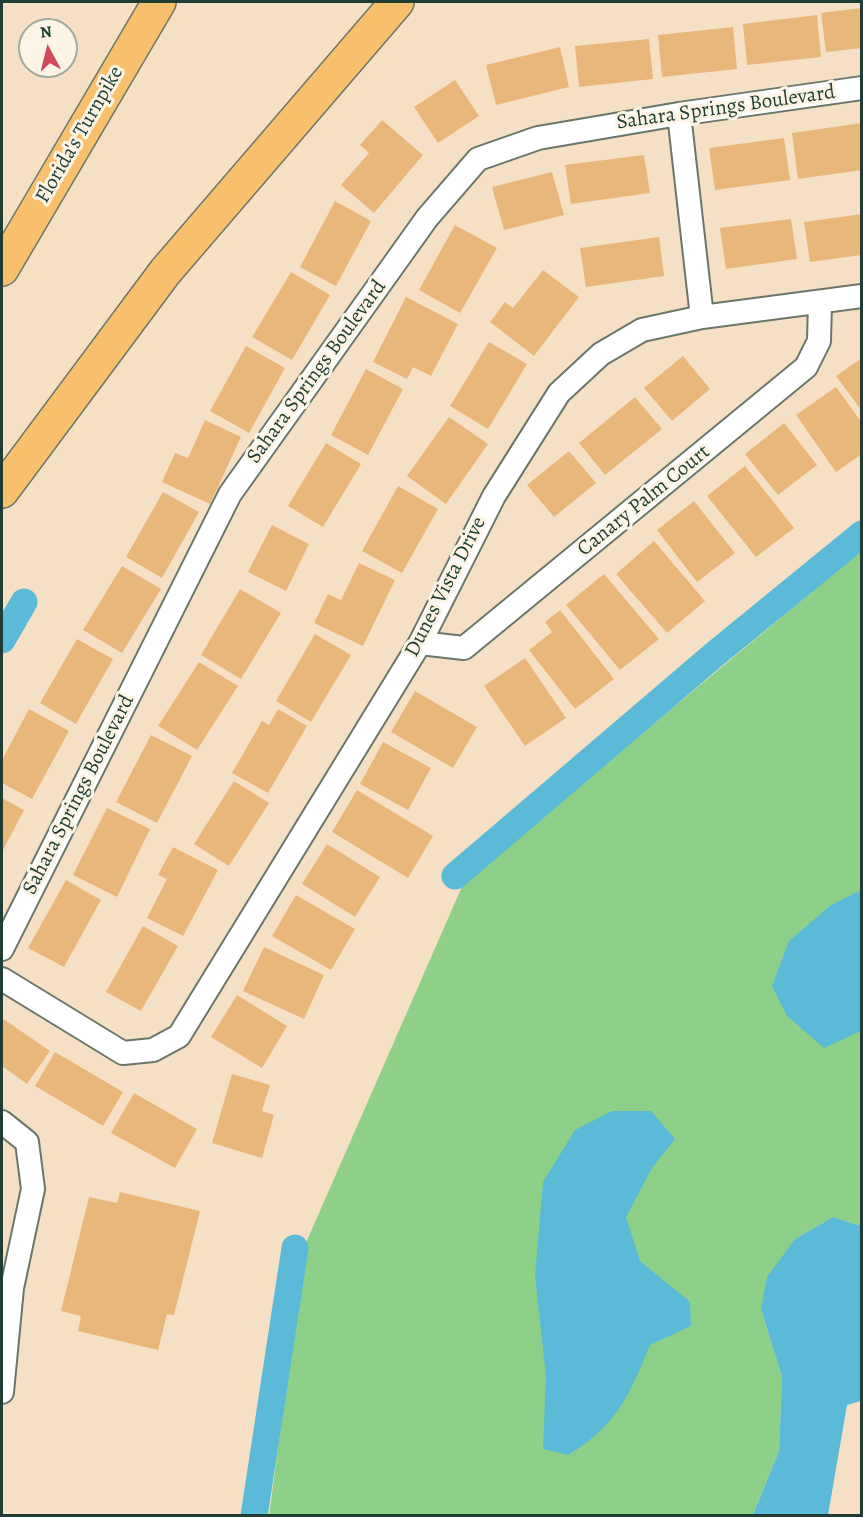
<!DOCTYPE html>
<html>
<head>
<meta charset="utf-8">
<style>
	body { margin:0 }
	#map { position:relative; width:863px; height:1517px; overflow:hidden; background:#f6e0c5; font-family:Alegreya,serif }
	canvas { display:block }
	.frame { position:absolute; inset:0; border:3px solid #1f3d34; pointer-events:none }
	.north { position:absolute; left:18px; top:18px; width:60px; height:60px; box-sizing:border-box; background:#fcf5e5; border:2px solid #a4ab9e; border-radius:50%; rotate:353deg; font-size:16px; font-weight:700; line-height:24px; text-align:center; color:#1f3d34 }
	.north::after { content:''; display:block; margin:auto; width:21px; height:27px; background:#d1495b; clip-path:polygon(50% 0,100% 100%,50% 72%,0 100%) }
</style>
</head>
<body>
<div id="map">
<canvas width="863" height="1517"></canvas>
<div class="frame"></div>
<div class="north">N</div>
</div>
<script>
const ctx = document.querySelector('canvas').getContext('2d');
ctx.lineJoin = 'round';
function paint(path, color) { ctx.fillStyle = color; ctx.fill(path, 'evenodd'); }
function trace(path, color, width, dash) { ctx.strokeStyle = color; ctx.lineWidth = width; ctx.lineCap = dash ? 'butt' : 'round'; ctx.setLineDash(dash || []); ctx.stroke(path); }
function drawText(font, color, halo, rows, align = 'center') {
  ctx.font = font + ' Alegreya,serif'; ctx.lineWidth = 6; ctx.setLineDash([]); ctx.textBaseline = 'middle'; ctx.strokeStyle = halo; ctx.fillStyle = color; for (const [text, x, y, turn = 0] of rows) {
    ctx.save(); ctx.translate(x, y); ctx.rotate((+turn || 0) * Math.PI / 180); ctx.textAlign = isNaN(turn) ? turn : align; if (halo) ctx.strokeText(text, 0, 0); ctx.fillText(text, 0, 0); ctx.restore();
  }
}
paint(new Path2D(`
	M861 551V1226L833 1217 795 1239 761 1309 782 1377 779 1451 753 1515 269 1516 305 1245 464 882Z`), '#8fd088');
paint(new Path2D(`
	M861 890V1031L824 1048 787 1016 772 986 789 941 831 905Z
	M612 1111H651L675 1139 652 1168 626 1217 640 1261 690 1302 691 1326 650 1345C629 1395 617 1426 568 1455L543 1449 546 1376 535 1276 543 1182 575 1130Z
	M833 1217 861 1226V1401L847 1405 828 1515H753L779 1451 782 1377 761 1309 767 1277 795 1239Z`), '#5abad8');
trace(new Path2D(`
	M2 640 24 602
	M455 876 715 654 862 534
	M254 1516 295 1248`), '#5abad8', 27);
paint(new Path2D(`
	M862 8V48L826 52 821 13Z
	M817 15 821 57 747 65 743 24Z
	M733 27 737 69 662 77 658 35Z
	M649 39 653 79 579 87 575 46Z
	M560 47 569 87 496 105 486 65Z
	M455 80 479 116 438 143 414 107Z
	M382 120 423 155 374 213 341 185 369 153 360 145Z
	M862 123V170L798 179 792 133Z
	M784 138 790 180 715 190 709 148Z
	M644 155 650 193 571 204 565 165Z
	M552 172 564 215 504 230 492 187Z
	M335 201 371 221 336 286 300 267Z
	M862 214V255L810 262 804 222Z
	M791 219 797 259 726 269 720 228Z
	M455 225 497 248 460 313 419 290Z
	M659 237 664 276 586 287 580 248Z
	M543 270 579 297 534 356 490 322 505 302 513 308Z
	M291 272 330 295 292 360 252 337Z
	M406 297 458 324 431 376 413 367 407 379 373 362Z
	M489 342 527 364 488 429 450 406Z
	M246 346 285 368 249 433 210 411Z
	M683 356 710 389 672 421 644 388Z
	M862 358V411L836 376Z
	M366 369 403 389 368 455 331 435Z
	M836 387 862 423V454L836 472 796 415Z
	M635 397 662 429 605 475 579 443Z
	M449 417 488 444 446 504 407 476Z
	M205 420 241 437 210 504 162 482 175 453 188 458Z
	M784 423 817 465 778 495 745 454Z
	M326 443 361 464 323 527 288 506Z
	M569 451 596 483 554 517 527 485Z
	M745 466 794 528 756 557 707 496Z
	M398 486 438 509 402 573 362 551Z
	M163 492 199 512 162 578 126 557Z
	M694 501 735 553 697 582 657 530Z
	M272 525 309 544 286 591 248 572Z
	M654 541 705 601 667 633 616 574Z
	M359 563 395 580 363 646 314 623 328 594 341 600Z
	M122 566 161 589 122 653 83 630Z
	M604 574 659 639 620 670 566 605Z
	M240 589 281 613 241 679 201 655Z
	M560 610 614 679 575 709 529 650 552 632 545 622Z
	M315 634 351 655 311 722 276 701Z
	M77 639 113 659 76 724 40 703Z
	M525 658 566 718 525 746 484 686Z
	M199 662 238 686 197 750 158 726Z
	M415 691 477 727 453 768 391 732Z
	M29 709 69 731 32 799 2 783V760Z
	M278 709 307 726 268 793 232 773 262 721 269 725Z
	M151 735 192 756 157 823 116 802Z
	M383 742 431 768 408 810 360 784Z
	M234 781 269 803 229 866 194 844Z
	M357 790 433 836 408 878 332 832Z
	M2 798 24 810 2 852Z
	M107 808 150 829 117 897 73 875Z
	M327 844 380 877 355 917 302 884Z
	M173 847 218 870 183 936 147 918 167 879 158 875Z
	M66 880 101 900 64 967 28 948Z
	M296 895 355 929 331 970 272 936Z
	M143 926 178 946 141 1011 106 992Z
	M264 947 324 975 304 1019 243 991Z
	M237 995 287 1026 262 1068 211 1037Z
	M2 1018 50 1051 27 1084 2 1066Z
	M55 1052 123 1092 103 1126 35 1086Z
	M232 1074 270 1085 262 1111 274 1115 262 1158 212 1143Z
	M134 1093 197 1129 175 1168 111 1133Z
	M120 1192 200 1211 174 1315 167 1314 158 1350 78 1331 81 1316 61 1311 89 1197 117 1203Z`), '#e8b77c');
const minor = new Path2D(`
	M679 114 702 317
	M420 643 464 648 806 367 819 341 820 303
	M2 949 230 494 427 218 478 159 538 138 679 114 862 88
	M2 979 123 1053 153 1050 179 1036 420 643 494 496 559 393 601 354 642 330 702 317 862 296
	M2 1122 27 1142 33 1189 12 1288 2 1392`);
const motorway = new Path2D(`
	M2 269 159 2
	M2 491 165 272 397 2`);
trace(minor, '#6a7667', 26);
trace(motorway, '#6a7667', 36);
trace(minor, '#fff', 22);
trace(motorway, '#f8bf6c', 33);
drawText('21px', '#1f3d34', '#fcf5e5', [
	["Sahara Springs Boulevard",726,108,-8],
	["Florida's Turnpike",80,135,-60],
	["Sahara Springs Boulevard",317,372,-54],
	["Canary Palm Court",644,501,-39],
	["Dunes Vista Drive",446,587,-63],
	["Sahara Springs Boulevard",79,795,-63]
]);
</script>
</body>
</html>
